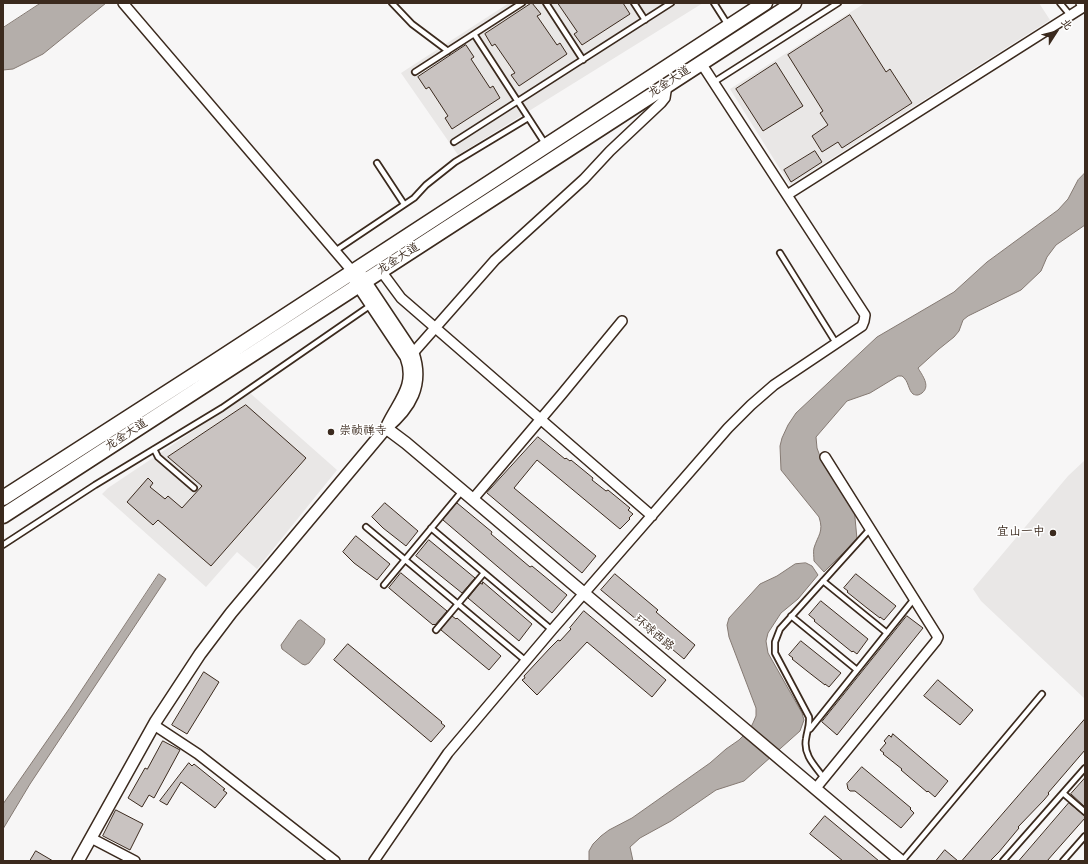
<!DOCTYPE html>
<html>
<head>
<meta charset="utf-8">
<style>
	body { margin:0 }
	#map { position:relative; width:1088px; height:864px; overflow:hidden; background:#f7f6f6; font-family:"Gochi Hand","LXGW WenKai TC",sans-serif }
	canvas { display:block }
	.frame { position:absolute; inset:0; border:4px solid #3b2a1e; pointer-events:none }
	.north { position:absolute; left:1036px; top:12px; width:40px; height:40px; -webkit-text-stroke:3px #fff; paint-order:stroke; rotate:54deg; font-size:11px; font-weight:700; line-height:16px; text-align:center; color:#3b2a1e }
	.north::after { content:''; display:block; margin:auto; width:14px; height:18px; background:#3b2a1e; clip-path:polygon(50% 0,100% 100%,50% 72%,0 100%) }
</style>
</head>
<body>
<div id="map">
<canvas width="1088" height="864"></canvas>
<div class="frame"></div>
<div class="north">北</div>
</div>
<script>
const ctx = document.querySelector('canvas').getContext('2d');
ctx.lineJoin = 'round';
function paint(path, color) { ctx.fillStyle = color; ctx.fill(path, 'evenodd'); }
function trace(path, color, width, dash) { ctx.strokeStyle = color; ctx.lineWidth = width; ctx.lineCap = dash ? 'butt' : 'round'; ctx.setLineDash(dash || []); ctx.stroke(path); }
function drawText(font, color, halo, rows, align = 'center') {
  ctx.font = font + ' "Gochi Hand","LXGW WenKai TC",sans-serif'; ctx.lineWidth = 3; ctx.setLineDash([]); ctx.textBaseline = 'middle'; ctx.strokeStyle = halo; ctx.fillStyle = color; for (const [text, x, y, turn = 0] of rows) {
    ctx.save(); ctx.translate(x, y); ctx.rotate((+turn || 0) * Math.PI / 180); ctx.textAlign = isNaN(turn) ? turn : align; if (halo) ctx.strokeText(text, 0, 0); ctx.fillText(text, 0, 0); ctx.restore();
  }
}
paint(new Path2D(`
	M509 3H703L458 155 401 73Z
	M865 3H1039L1050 20 790 185 730 89Z
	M250 393 337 470 257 569 237 552 206 587 102 494 108 488Z
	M1085 460V699L981 601 973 589 1068 476Z`), '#e9e7e6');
const water = new Path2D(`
	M41 3H106L43 54 13 69 3 70V28Z
	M1085 173V225L1056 245 1047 257 1041 271 1021 290 968 316 963 320 959 331 954 337 939 349 918 368C922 375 931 386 922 393 919 395 917 396 913 394 908 390 909 381 902 376H898L870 393 847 401 816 437 817 448 821 459 854 507 857 539 824 572 814 561C814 557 813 552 814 548 818 535 824 532 819 517L781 470 780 446 782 438 788 425 796 413 877 337 954 292 987 262 1058 210 1068 199 1078 180Z
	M806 563 812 566 818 575 798 599 781 613 768 633 766 641 768 653 802 713 804 720 800 731 744 781 716 790 671 821 640 838 630 847 633 861H589V851L593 844 601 836 609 830 632 818 710 763 726 749 739 740 750 729 753 723 756 716V708L729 637 727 625 729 618 760 584 777 576 795 564Z
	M159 574 166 579 30 784 3 829V804L69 709Z
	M301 620 325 639 324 644 309 663 305 665 302 664 282 649 281 645 298 621Z`);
paint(water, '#b4aeaa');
trace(water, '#847972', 1);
const building = new Path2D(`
	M532 3 541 14 537 16 557 45 560 43 567 54 519 86 511 75 515 73 495 44 492 46 485 34Z
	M558 3H623L630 14 582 45 574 34 577 32Z
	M850 15 886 72 890 69 912 103 842 148 838 142 822 152 812 136 828 125 820 113 823 111 788 55Z
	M466 45 474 57 471 59 490 88 493 86 500 98 452 129 445 118 448 116 429 87 426 89 418 77Z
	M776 63 803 106 763 131 736 89Z
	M815 151 822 162 791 182 784 170Z
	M246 405 306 458 211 566 158 520 153 525 127 502 148 478 153 483 150 487 165 499 168 496 182 508 202 486 168 457Z
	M538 437 565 459 566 458 570 461 571 460 593 478 592 480 606 491 608 490 630 508 628 510 633 514 629 518 630 519 620 529 537 460 514 488 596 556 582 573 487 493Z
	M385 503 418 531 406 546 383 528 372 517Z
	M457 503 492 532 491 534 530 567 532 566 567 595 552 613 443 520Z
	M356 536 390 564 377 580 354 563 343 552Z
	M429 540 475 578 462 593 416 556Z
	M401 573 447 611 435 625 434 624 433 625 389 588Z
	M615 574 658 610 656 612 695 645 684 659 601 590Z
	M856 574 896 606 884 620 880 617V618L867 608 847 592 848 591 844 588Z
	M483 582 532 624 519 641 468 598 480 583 482 584Z
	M821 601 868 639 857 654 853 651 852 652 836 639 814 621 815 620 809 615Z
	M584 611 666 680 652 697 587 642 537 695 522 680 525 678 524 676 550 648 558 640 560 641 571 629 570 628Z
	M452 616 456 619 457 618 501 656 489 670 441 630Z
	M907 616 923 628 837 735 822 722Z
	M801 641 841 673 829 687 825 684V685L807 671 792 659 793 658 789 655Z
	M348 644 442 722 441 723 445 726 431 742 334 660Z
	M204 672 219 682 187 734 172 725Z
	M938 680 973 710 960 725 924 696Z
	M1085 719V750L1048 793 1049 794 1044 800 1018 827 1019 828 999 852 990 861H962Z
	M893 734 948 781 935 797 928 791 927 792 901 770 902 769 883 754 884 753 880 750 886 743 884 741 889 735 891 737Z
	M163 741 180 750 154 798 149 795 142 807 128 798 145 768 147 769Z
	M189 763 192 766 194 764 225 789 223 790 227 793 215 808 181 782 167 805 160 801Z
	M862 767 911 808 910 809 914 813 901 828 855 791H850L848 789 847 784Z
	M1085 778V807L1071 794Z
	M1069 803 1085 816V818L1054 853 1047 861H1019Z
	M116 810 143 824 130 850 103 836Z
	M825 816 879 861H843L810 834Z
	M945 850 958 861H936Z
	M36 851 53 861H30Z`);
paint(building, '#c9c3c1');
trace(building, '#3b2a1e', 1);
const service = new Path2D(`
	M392 3 412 24 448 51
	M546 3 583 60
	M634 3 645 20
	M714 3 728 25
	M1060 3 1070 15
	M474 34 546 145
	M415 72 522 3
	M714 82 838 3
	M454 142 671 3
	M377 163 404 204
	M335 251 414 198 426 185 455 162 528 118
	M780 253 836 343
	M154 449 158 457 194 488
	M366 527 526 661
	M431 528 552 630
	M3 545 95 485 222 408 371 305
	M823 581 887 633
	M384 585 463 490
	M791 616 857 670
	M436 630 484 573
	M810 729 914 599
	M824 778C815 766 803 755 806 739 807 731 810 725 809 717L775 653V642L780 629 870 529
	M1063 793 1085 812
	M902 861 1042 694
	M1003 861 1085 768
	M1063 861 1085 836`);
const minor = new Path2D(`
	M123 3 353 272
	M787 195 1085 6
	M381 271 401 298 652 516
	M413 353 495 260 584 179 610 151 661 103 665 98 667 85
	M473 499 562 394 622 321
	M154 725 198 754 335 861
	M816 788 936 641 938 637 825 457
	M91 838 135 861
	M374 861 448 753 552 630 728 428 751 405 774 385 862 326 864 321 865 315 701 63`);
const tertiary = new Path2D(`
	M1082 3 1085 6
	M354 279 406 357C417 386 398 402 387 426
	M386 428 406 443 901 861
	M78 861 156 721 200 654 231 613 386 428C410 408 424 385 413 353L361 275`);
const primary = new Path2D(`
	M3 498 213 363 765 3
	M3 516 794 3`);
trace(service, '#3b2a1e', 8);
trace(minor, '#3b2a1e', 12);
trace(tertiary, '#3b2a1e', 14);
trace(primary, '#3b2a1e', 17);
trace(service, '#fff', 4.5);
trace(minor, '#fff', 9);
trace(tertiary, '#fff', 11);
trace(primary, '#fff', 14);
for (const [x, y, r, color] of [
	[331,432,4,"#3b2a1e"],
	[1053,533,4,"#3b2a1e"]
]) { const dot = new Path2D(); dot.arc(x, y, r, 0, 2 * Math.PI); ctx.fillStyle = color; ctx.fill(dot); trace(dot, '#fff', 1.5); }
drawText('12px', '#3b2a1e', '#fff', [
	["龙金大道",670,83,-33],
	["龙金大道",399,260,-33],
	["龙金大道",127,436,-33],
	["环球西路",653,634,40]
]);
drawText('12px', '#3b2a1e', '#fff', [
	["崇祯禅寺",339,432],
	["宜山一中",1045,533,"right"]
], 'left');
</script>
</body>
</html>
